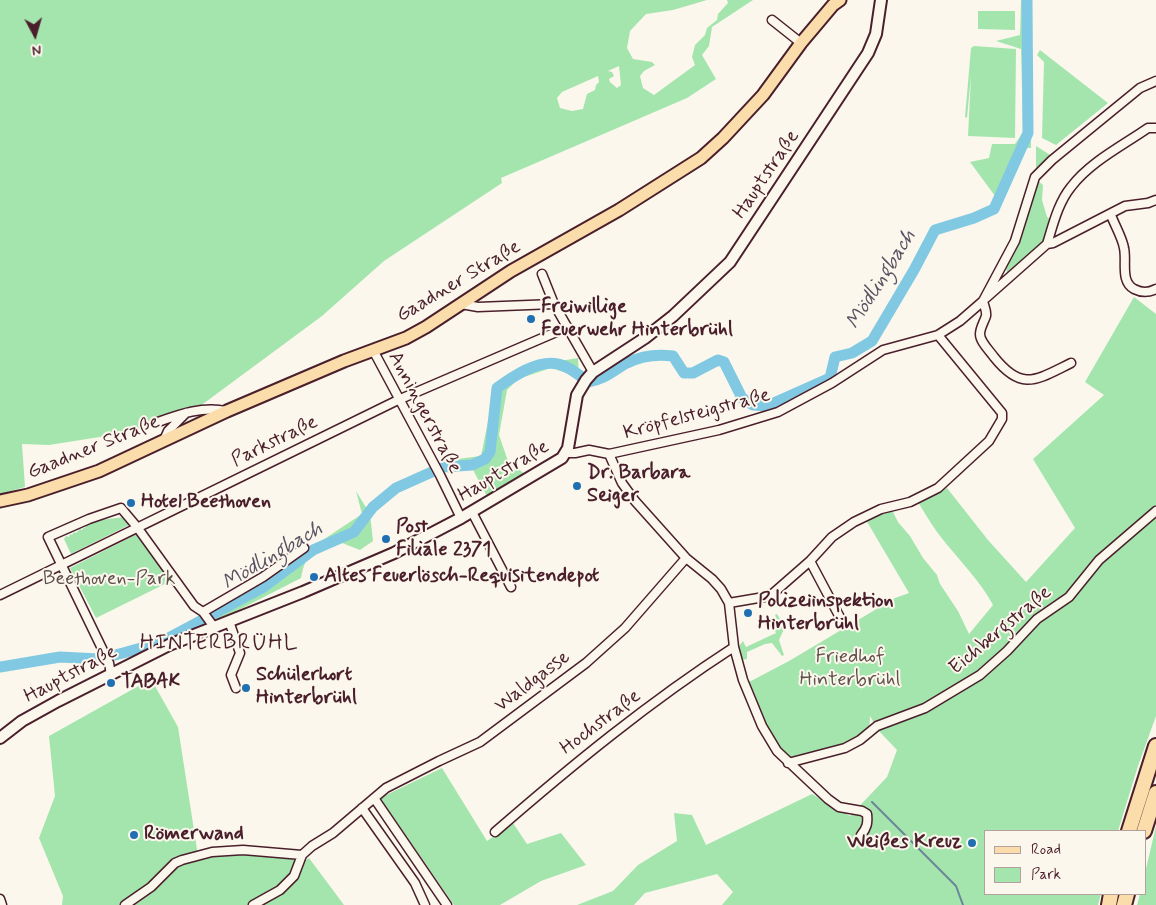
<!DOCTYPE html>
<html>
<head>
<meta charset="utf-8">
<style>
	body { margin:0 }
	#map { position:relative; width:1156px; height:905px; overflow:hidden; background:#fbf7ec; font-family:Mynerve,sans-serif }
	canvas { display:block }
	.legend { position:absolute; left:984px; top:830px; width:162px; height:65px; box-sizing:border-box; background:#fbf7ec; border:1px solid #b4a19f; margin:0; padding:6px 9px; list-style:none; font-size:15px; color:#4a1f2b }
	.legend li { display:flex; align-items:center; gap:10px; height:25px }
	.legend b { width:25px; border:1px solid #b4a19f }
	.north { position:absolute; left:10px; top:10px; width:50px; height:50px; -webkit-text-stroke:4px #fbf7ec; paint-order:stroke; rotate:174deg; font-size:14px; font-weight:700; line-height:20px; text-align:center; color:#4a1f2b }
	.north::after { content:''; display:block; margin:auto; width:18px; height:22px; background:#4a1f2b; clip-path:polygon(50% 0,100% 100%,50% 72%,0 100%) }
</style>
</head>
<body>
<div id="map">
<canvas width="1156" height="905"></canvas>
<ul class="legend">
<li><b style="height:6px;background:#faddab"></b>Road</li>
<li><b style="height:14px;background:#a4e5ae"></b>Park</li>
</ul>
<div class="north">N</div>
</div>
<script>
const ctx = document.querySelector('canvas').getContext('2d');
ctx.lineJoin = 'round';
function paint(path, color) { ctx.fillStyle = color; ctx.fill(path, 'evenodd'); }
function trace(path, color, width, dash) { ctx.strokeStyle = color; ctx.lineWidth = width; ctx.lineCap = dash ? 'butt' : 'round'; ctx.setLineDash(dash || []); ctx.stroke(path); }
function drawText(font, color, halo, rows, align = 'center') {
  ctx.font = font + ' Mynerve,sans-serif'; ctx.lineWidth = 4; ctx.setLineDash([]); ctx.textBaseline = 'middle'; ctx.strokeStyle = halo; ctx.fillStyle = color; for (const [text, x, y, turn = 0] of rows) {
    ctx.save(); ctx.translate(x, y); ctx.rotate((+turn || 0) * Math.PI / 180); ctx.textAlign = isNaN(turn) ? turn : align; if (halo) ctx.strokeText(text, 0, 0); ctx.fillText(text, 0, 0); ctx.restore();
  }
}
paint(new Path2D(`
	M0 0H707L673 10 646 14 630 31 627 48 633 59 652 62 655 65 644 71 640 76 643 88 654 95 695 65 692 57 695 45 705 35 707 28 717 20 718 14 728 3 727 0H753L712 27 709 46 702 55 716 79 687 98 501 178 502 183 384 261 322 316 188 415 156 425 106 436 49 445 22 444 25 487 0 494ZM619 66 621 85 617 88 610 82 609 79 614 76 612 72 608 71ZM598 76 599 82 596 85 595 90 587 94 583 109 572 111 560 108 557 98 562 92Z
	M1021 0H1032L1031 148H1018L995 196 970 162 989 158 992 144H1015L1023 132 1021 49 996 41 1020 35Z
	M978 11H1015V30L978 29Z
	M974 46 1016 49 1015 138 968 136 971 75 967 118 965 117 971 48Z
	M1040 50 1108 103 1056 145 1042 138 1044 62 1037 55Z
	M1036 146 1052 156 1036 173Z
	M1038 181 1043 185 1042 200 1047 217 1052 220 1046 239 1036 251 1008 277 1006 268 1021 240Z
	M1134 297 1156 314V716L1138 766 1118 831H985V894H1101L1098 905H722L733 892 717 874 645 893 634 905H577L613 891 638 865 677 841 674 813 692 815 706 845 812 794 850 816 887 777 897 750 878 730 870 716 869 733 845 748 792 758 783 753C773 738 750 699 749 682L789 661 895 598 909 593 866 520 885 511 893 512 898 522 910 536 923 558 937 575 940 584 958 611 969 634 993 605C980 581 961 562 944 541 934 529 926 515 918 502L947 488 988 540 1026 582 1075 528 1033 459 1104 395 1085 382Z
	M578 358 579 377 551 368 518 379 507 390 499 435 508 461 526 475 488 498 472 468 448 473 450 463 457 459 481 456 495 387 521 374 548 363Z
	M356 491 370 514 373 541 360 550 337 541C314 551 306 551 301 578L221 619 211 614 362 514Z
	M125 517 131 524 71 554 64 539 66 536 69 537 70 534 72 535 74 532 76 533 80 529 82 530 83 528H85L88 522 92 521Z
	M137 534 171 581 96 618 70 568Z
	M777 614 785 627 779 640 784 655 782 656 772 643 765 644 747 652V659L741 660 739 646 743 641 746 647 776 633 774 628 779 625 775 615Z
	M151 679 178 727 198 856C232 855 271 850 304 861L309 858 344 905H62L63 896 39 838 55 796 49 736Z
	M442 768 487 841 513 823 527 844 561 833 586 865 541 881 500 905H454L380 798Z
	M1156 826V905H1137L1140 894H1145V873Z`), '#a4e5ae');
trace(new Path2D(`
	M872 802 956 886 963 905`), '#6b8599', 2);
trace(new Path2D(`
	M0 667 60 657 99 659 123 653 159 643 262 588 313 550 354 532 373 507 396 488 443 467 472 465 485 459 490 452 497 388C512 377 538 359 558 364 569 366 580 376 588 382 606 379 612 371 627 363 641 356 658 354 673 356L684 373H693L718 360 724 362 742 398 753 405 767 406 830 378 835 357 852 353 872 341 914 270 935 230 974 218 994 209 1028 133 1027 0`), '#81c9e2', 11);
const street = new Path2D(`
	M772 20 801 43
	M1111 215C1115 226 1122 237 1124 248 1127 262 1120 281 1134 289 1142 293 1148 293 1156 289
	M1047 244C1053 225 1058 203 1071 187 1090 162 1122 146 1148 128H1156
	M542 274 554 304 593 372
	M986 298 1047 244 1053 243 1125 206 1148 203 1156 200
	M983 301C984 306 987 311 986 316 984 322 980 328 980 334 980 342 990 351 994 357 1022 392 1036 380 1071 363
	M461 304 478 307 554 304
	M373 350 440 475 461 518
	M158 422C180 414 203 406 226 411
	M164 440 168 431 186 413
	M566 453H575L589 450 609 454 719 430 778 412 832 383 883 350 938 335 960 321 983 301 1015 241 1035 177 1052 160 1140 88 1156 81
	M609 454 622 483 635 501 686 558 712 579 721 589 729 603 734 647 743 680 762 726 777 751 828 799 839 807 862 811 867 814C868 823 867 828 861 835
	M472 512 511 587
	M810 561 844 625
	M0 595 398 400 568 327
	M729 603 770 596 810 561 832 537 854 522 881 509 910 502 938 488 989 441 1002 419V413L938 335
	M203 612 263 577 304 548
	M229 621 240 653 231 675 236 688
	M111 675 109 663 48 537 89 519 121 508 137 527 194 606 203 612 214 627
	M788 763 845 748 860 740 877 726 925 708 980 675 1007 651 1037 619 1069 597 1099 560 1156 511
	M374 798 447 905
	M362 808 415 883 425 905
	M495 832C571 766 649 702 734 647
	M0 899 2 905
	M125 905 151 887 175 863 182 860 212 852 243 850 302 855 312 846 333 833 386 788 439 761 480 742 586 663 625 628 686 558
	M253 905 280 890 294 876 302 855`);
const secondary = new Path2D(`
	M0 738 22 721 58 701 169 645 303 592 394 553 461 518 562 458 568 448 577 395 586 380 593 372 645 338 673 316 730 262 868 53 876 34 881 0`);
const primary = new Path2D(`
	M0 501 28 495 99 471 227 411 344 361 406 338 426 327 511 271 619 210 701 158 723 138 763 95 801 43 833 5 840 0`);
const highway = new Path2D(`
	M1129 831 1156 746
	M1144 831 1156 793
	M1109 905 1111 894
	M1124 905 1127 894`);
trace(street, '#4a1f2b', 11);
trace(secondary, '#4a1f2b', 14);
trace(primary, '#4a1f2b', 15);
trace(highway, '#4a1f2b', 18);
trace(street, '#fbf7ec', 8);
trace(secondary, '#fbf7ec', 10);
trace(primary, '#faddab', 11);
trace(highway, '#faddab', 14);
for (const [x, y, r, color] of [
	[531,319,5,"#1f6fb2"],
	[577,486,5,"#1f6fb2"],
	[131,503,5,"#1f6fb2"],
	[386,539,5,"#1f6fb2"],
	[314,577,5,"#1f6fb2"],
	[748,613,5,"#1f6fb2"],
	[111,683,5,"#1f6fb2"],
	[246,688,5,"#1f6fb2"],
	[134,835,5,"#1f6fb2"],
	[972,843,5,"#1f6fb2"]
]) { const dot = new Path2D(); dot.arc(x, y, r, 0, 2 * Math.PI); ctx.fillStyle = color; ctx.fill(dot); trace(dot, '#fbf7ec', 2); }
drawText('20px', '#4a1f2b', '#fbf7ec', [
	["Hauptstraße",767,175,-56],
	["Gaadner Straße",459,282,-31],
	["Anningerstraße",424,413,62],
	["Kröpfelsteigstraße",697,415,-15],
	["Parkstraße",275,442,-26],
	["Gaadner Straße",94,448,-22],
	["Hauptstraße",504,472,-31],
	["Eichbergstraße",1001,631,-40],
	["Hauptstraße",71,675,-28],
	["Waldgasse",533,682,-37],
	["Hochstraße",601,723,-37]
]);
drawText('bold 20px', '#4a1f2b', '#fbf7ec', [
	["Freiwillige",541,308],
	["Feuerwehr Hinterbrühl",541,331],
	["Dr. Barbara",587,474],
	["Seiger",587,497],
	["Hotel Beethoven",141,503],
	["Post",396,528],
	["Filiale 2371",396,551],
	["Altes Feuerlösch-Requisitendepot",324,577],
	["Polizeiinspektion",758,602],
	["Hinterbrühl",758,625],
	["Schülerhort",256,676],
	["Hinterbrühl",256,699],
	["TABAK",121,683],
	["Römerwand",144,835],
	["Weißes Kreuz",962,843,"right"]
], 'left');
drawText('20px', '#60504c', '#fbf7ec', [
	["Beethoven-Park",109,580],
	["Friedhof",850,658],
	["Hinterbrühl",850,681]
]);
drawText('italic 21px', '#5a5262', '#fbf7ec', [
	["Mödlingbach",882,280,-58],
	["Mödlingbach",273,557,-31]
]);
ctx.letterSpacing = '1px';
drawText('22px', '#4a1f2b', '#fbf7ec', [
	["HINTERBRÜHL",219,644]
]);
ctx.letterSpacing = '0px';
</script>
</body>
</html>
